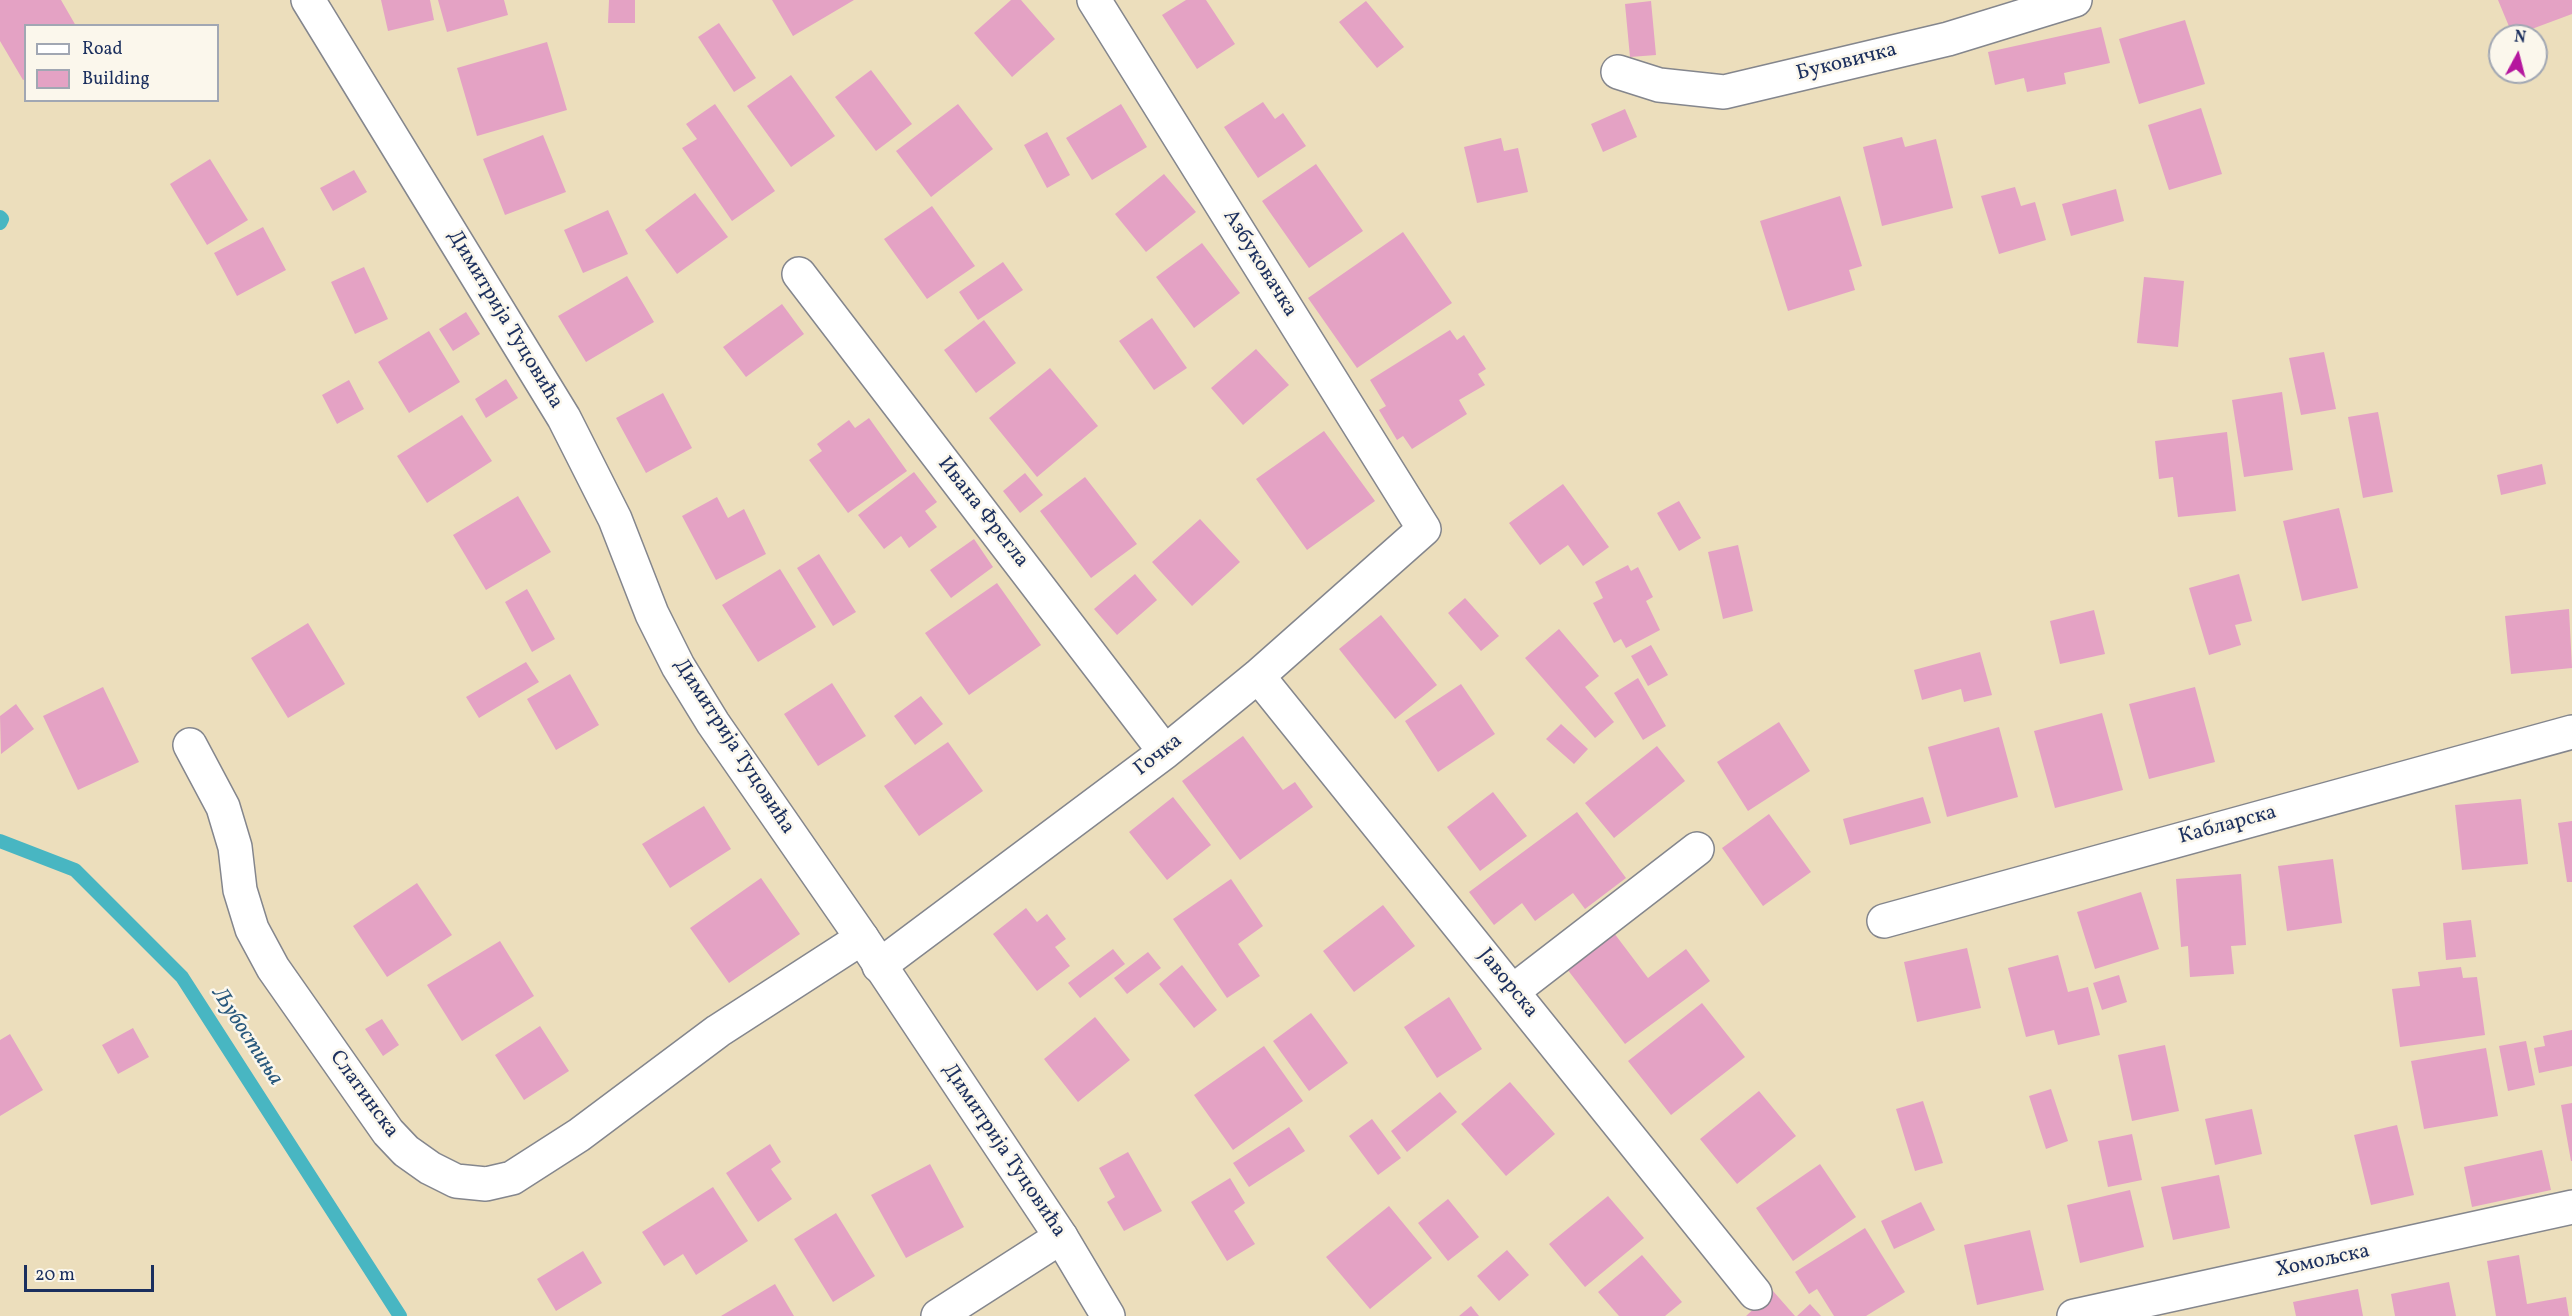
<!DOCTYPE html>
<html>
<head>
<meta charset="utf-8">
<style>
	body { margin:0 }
	#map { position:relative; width:2572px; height:1316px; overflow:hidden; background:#ecdebc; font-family:Vollkorn,serif }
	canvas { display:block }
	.legend { position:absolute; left:24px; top:24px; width:195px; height:78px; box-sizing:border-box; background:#fbf7ec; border:2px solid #a1a7b3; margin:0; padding:8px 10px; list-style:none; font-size:18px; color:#1b2f5e }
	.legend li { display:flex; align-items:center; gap:12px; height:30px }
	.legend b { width:30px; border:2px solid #a1a7b3 }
	.north { position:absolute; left:2488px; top:24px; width:60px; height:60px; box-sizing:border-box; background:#fbf7ec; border:2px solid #a1a7b3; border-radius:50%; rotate:7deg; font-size:16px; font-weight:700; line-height:24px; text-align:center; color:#1b2f5e }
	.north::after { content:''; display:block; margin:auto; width:21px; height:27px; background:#b5179e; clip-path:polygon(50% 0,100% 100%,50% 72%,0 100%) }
	.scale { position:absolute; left:24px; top:1265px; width:130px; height:27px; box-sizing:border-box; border:3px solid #1b2f5e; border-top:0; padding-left:8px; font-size:18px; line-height:21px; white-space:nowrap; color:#1b2f5e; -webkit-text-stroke:4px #fbf7ec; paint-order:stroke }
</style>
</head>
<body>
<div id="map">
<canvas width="2572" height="1316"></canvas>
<ul class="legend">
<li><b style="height:8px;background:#fff"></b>Road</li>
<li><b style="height:16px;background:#e4a2c4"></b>Building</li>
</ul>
<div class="north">N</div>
<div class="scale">20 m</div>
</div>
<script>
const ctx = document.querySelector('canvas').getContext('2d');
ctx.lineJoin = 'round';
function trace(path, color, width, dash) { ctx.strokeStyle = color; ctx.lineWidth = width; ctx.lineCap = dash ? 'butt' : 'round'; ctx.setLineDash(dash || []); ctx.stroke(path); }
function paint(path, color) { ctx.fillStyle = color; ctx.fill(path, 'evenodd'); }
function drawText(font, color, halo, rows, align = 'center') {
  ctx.font = font + ' Vollkorn,serif'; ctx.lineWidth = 5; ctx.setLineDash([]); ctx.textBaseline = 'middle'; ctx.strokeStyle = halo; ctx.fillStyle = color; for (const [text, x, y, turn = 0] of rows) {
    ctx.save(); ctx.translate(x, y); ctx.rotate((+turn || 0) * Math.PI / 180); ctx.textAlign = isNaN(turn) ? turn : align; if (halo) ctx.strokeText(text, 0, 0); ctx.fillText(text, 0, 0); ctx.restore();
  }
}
trace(new Path2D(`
	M0 217 2 219 0 223
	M0 841 75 870 182 977 400 1316`), '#48b6c2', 14);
paint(new Path2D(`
	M0 0H61L76 26H26V79L23 80 0 41Z
	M381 0H430L434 20 388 31Z
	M438 0H504L508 15 447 32Z
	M609 0H635V23H608Z
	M772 0H854L793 36Z
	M1011 0H1021L1055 39 1012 77 974 33Z
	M1186 0H1206L1235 44 1197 69 1162 15Z
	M2498 0H2572V14L2513 36Z
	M1366 1 1404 47 1377 68 1339 22Z
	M1651 1 1656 55 1630 57 1625 4Z
	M2185 20 2205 84 2139 104 2119 39Z
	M719 23 756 78 734 92 698 37Z
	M2101 27 2110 63 2064 73 2066 84 2027 92 2024 78 1995 85 1988 52Z
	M547 42 567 110 477 136 457 68Z
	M871 70 912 124 876 151 835 97Z
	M791 75 835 136 791 167 747 106Z
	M1263 102 1275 119 1283 113 1306 146 1258 178 1224 127Z
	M715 104 775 191 732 221 682 148 697 139 686 124Z
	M958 104 993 149 931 197 896 151Z
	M1121 104 1147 147 1092 180 1066 138Z
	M2201 108 2222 174 2169 190 2148 125Z
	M1625 109 1637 137 1603 152 1591 124Z
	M1047 132 1070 175 1047 188 1024 145Z
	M543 135 566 192 505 215 483 159Z
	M1902 137 1905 147 1936 139 1953 208 1882 226 1863 147Z
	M1501 138 1504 151 1518 148 1528 192 1477 203 1464 147Z
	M210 159 248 220 207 245 170 184Z
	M1316 164 1363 231 1309 268 1262 201Z
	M354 170 367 192 333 211 320 188Z
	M1164 174 1196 212 1146 252 1115 214Z
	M2015 187 2021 206 2035 202 2046 240 1999 254 1981 196Z
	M2116 189 2124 221 2071 236 2062 204Z
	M695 193 728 237 677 274 645 230Z
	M1840 196 1862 266 1849 270 1855 290 1788 311 1760 221Z
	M932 206 975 266 927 299 884 239Z
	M608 210 628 254 583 273 564 230Z
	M263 227 286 270 237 296 214 253Z
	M1403 232 1452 303 1357 368 1308 298Z
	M1202 243 1240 293 1194 328 1156 277Z
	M1003 262 1023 290 978 320 959 292Z
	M364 267 388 319 355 334 331 282Z
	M627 276 654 322 586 362 558 316Z
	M2144 277 2184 281 2178 347 2137 343Z
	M782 304 804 334 746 377 723 347Z
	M466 312 480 334 453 351 439 329Z
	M1152 318 1187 368 1154 390 1119 341Z
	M984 320 1016 363 976 393 944 350Z
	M1450 330 1457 340 1464 335 1486 369 1478 374 1485 385 1459 400 1467 414 1412 449 1403 436 1397 440 1379 410 1386 406 1370 380Z
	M429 331 460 382 409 413 378 362Z
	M1256 349 1289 385 1243 425 1211 388Z
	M2324 352 2336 409 2301 415 2289 358Z
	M1050 368 1098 426 1037 477 989 418Z
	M506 379 518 398 486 418 475 399Z
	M349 380 364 409 337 424 322 395Z
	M2282 392 2293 470 2244 477 2232 400Z
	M663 393 692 448 646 473 616 418Z
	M2378 412 2393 492 2363 498 2348 417Z
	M462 415 492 461 427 503 397 456Z
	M869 418 907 471 848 513 809 460 822 451 817 444 849 420 855 428Z
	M1324 431 1375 501 1307 550 1256 479Z
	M2227 432 2236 511 2178 517 2173 477 2159 479 2155 441Z
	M2542 464 2546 484 2501 495 2497 475Z
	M914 472 937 502 925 511 937 527 909 548 901 536 884 549 858 515Z
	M1025 473 1043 495 1020 513 1003 491Z
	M1085 477 1137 544 1091 578 1040 511Z
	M1563 484 1609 547 1583 566 1568 545 1540 565 1509 523Z
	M518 496 551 552 486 590 453 535Z
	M717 497 728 518 744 509 766 554 716 580 682 516Z
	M1679 501 1701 538 1679 551 1657 513Z
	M2339 508 2358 588 2302 601 2283 521Z
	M1200 519 1240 562 1192 606 1152 562Z
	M974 539 993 567 951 598 930 570Z
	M1738 545 1753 611 1723 619 1708 552Z
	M819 554 856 612 833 626 797 568Z
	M1628 565 1631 571 1638 567 1653 597 1646 601 1660 630 1626 648 1621 639 1614 643 1593 603 1603 598 1595 582Z
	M780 569 816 627 758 662 722 605Z
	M1135 574 1157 600 1117 635 1094 609Z
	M2239 574 2252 621 2235 625 2241 645 2209 655 2189 588Z
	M997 583 1041 645 969 695 925 633Z
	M527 589 555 639 532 652 505 602Z
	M1465 598 1499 636 1481 651 1448 613Z
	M2569 609 2572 668 2511 674 2505 616Z
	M2094 610 2105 654 2060 664 2050 621Z
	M1381 615 1437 685 1395 719 1339 649Z
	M308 623 345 684 288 718 251 658Z
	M1559 629 1599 676 1585 687 1614 722 1595 738 1525 658Z
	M1651 645 1668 675 1648 686 1631 656Z
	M1980 652 1992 695 1964 702 1961 689 1922 700 1914 670Z
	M526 662 539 682 479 718 466 697Z
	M570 674 599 725 556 750 527 699Z
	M1638 678 1666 726 1643 740 1614 693Z
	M832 683 866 736 818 766 784 714Z
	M1461 684 1495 734 1438 772 1405 721Z
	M103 687 139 762 78 790 43 716Z
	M2195 687 2215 762 2149 779 2129 704Z
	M921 696 943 724 915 745 894 716Z
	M16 704 34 729 1 754 0 716Z
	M2102 713 2123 790 2055 808 2034 731Z
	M1779 722 1810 771 1748 811 1717 762Z
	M1561 724 1588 749 1574 764 1546 739Z
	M1999 727 2018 797 1947 817 1928 747Z
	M1243 736 1283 790 1295 782 1313 807 1240 860 1182 781Z
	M948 742 983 791 919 836 884 786Z
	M1657 746 1685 781 1614 838 1585 803Z
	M1493 792 1527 836 1480 871 1447 827Z
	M1173 797 1211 845 1167 880 1129 832Z
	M1923 797 1931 823 1850 845 1843 819Z
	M2521 799 2528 864 2462 870 2455 805Z
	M704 806 731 849 670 888 642 844Z
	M1577 812 1626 878 1585 909 1573 893 1535 921 1522 903 1494 925 1469 892Z
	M1769 814 1811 872 1763 906 1722 848Z
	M2572 821V882H2567L2558 823Z
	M2333 859 2342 923 2287 931 2278 866Z
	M2241 874 2246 945 2231 946 2234 974 2190 977 2188 946 2181 947 2176 879Z
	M761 878 800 934 729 983 690 928Z
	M1231 879 1263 926 1238 944 1260 976 1227 998 1173 919Z
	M417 883 452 935 387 977 353 926Z
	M2141 892 2159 949 2095 969 2077 912Z
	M1383 905 1415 946 1354 992 1323 951Z
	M1026 908 1037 922 1047 914 1066 939 1055 947 1070 966 1037 991 993 934Z
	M2471 920 2476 957 2446 960 2443 923Z
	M1614 933 1648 978 1686 949 1710 981 1625 1044 1567 969Z
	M500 941 534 996 462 1041 427 985Z
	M1967 948 1981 1008 1917 1022 1904 962Z
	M1113 949 1125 964 1080 998 1068 983Z
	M1148 952 1161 968 1127 994 1114 978Z
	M2058 955 2068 992 2088 987 2100 1035 2058 1045 2054 1030 2026 1037 2008 968Z
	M1182 965 1217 1010 1194 1028 1159 984Z
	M2461 967 2463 978 2477 977 2485 1035 2400 1047 2392 989 2420 986 2418 972Z
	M2119 975 2127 1002 2102 1010 2093 983Z
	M1449 997 1482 1049 1437 1078 1404 1027Z
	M1702 1003 1745 1057 1671 1115 1628 1061Z
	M1311 1013 1348 1063 1309 1091 1273 1041Z
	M1095 1017 1130 1060 1078 1102 1044 1059Z
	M382 1019 399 1045 383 1056 365 1029Z
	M540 1026 569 1071 524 1100 495 1055Z
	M133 1028 149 1057 118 1074 102 1045Z
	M2572 1030V1066L2539 1073 2534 1048 2545 1046 2543 1036Z
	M10 1034 43 1090 0 1116V1040Z
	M2526 1041 2535 1085 2508 1091 2499 1046Z
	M2165 1045 2179 1111 2132 1121 2118 1055Z
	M1264 1046 1303 1101 1233 1150 1194 1095Z
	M2486 1048 2498 1116 2424 1129 2411 1061Z
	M1510 1082 1555 1134 1506 1176 1461 1124Z
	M2051 1089 2068 1141 2046 1149 2029 1096Z
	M1759 1091 1796 1136 1737 1184 1700 1139Z
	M1440 1092 1457 1112 1407 1152 1391 1131Z
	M1923 1101 1943 1163 1915 1171 1896 1109Z
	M2572 1103V1161H2571L2561 1105Z
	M2252 1109 2262 1154 2215 1165 2205 1119Z
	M1372 1119 1401 1158 1378 1175 1349 1136Z
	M2397 1125 2414 1195 2371 1205 2354 1135Z
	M1289 1127 1305 1151 1249 1187 1233 1163Z
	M2132 1134 2142 1180 2108 1187 2098 1141Z
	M770 1144 781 1162 771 1169 792 1199 758 1222 726 1173Z
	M2542 1150 2551 1190 2472 1207 2464 1167Z
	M1128 1152 1162 1211 1124 1231 1107 1202 1115 1197 1099 1168Z
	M930 1164 964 1227 906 1258 871 1195Z
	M1820 1164 1856 1217 1793 1261 1756 1208Z
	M2219 1175 2230 1228 2173 1240 2161 1187Z
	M1230 1178 1245 1203 1234 1211 1255 1244 1227 1261 1191 1202Z
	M713 1187 748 1241 696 1275 683 1254 664 1266 642 1232Z
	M2130 1190 2144 1247 2080 1263 2067 1205Z
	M1608 1196 1644 1238 1585 1287 1549 1244Z
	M1448 1199 1479 1237 1448 1261 1418 1223Z
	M1921 1202 1935 1230 1894 1249 1881 1221Z
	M1389 1206 1432 1258 1370 1309 1326 1257Z
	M836 1213 875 1276 833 1302 794 1239Z
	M1865 1228 1905 1292 1866 1316H1834L1817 1289 1809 1294 1795 1272Z
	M2030 1230 2044 1290 1977 1305 1964 1245Z
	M1507 1250 1529 1275 1499 1301 1477 1276Z
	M583 1251 602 1283 556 1311 537 1279Z
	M1642 1255 1682 1302 1665 1316H1619L1598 1292Z
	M2519 1255 2527 1304 2566 1297 2569 1316H2496L2487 1261Z
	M2449 1282 2456 1316H2395L2391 1294Z
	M775 1284 794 1316H721Z
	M2358 1289 2363 1316H2296L2293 1302Z
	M1773 1291 1795 1316H1746Z
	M1810 1304 1821 1316H1797Z
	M1471 1306 1479 1316H1459Z`), '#e4a2c4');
const minor = new Path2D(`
	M1618 72 1659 85 1724 92 1948 39 2075 0
	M799 274 1165 752
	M1258 676 1755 1293
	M190 745 223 807 235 847 240 890 252 929 273 968 388 1132 406 1151 430 1168 456 1181 486 1184 512 1178 579 1135 718 1031 862 938
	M1884 921 2572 732
	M879 966 1165 752 1258 676 1424 529 1094 0
	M1513 991 1697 849
	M938 1316 1061 1237
	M2074 1316 2572 1207`);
const tertiary = new Path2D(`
	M308 0 564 418 615 519 652 614 678 666 713 723 862 938 1061 1237 1108 1316`);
trace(minor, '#84868d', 36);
trace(tertiary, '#84868d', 36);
trace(minor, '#fff', 33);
trace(tertiary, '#fff', 33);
drawText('21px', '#1b2f5e', '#fbf7ec', [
	["Буковичка",1847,63,-14],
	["Азбуковачка",1259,264,58],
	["Димитрија Туцовића",504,320,59],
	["Ивана Фрегла",982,513,52],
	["Димитрија Туцовића",733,747,57],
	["Гочка",1159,756,-38],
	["Кабларска",2228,826,-15],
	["Јаворска",1507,984,51],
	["Слатинска",363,1095,54],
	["Димитрија Туцовића",1003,1151,56],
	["Хомољска",2323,1262,-12]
]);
drawText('italic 22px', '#28587c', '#fbf7ec', [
	["Љубостиња",246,1037,57]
]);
</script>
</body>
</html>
